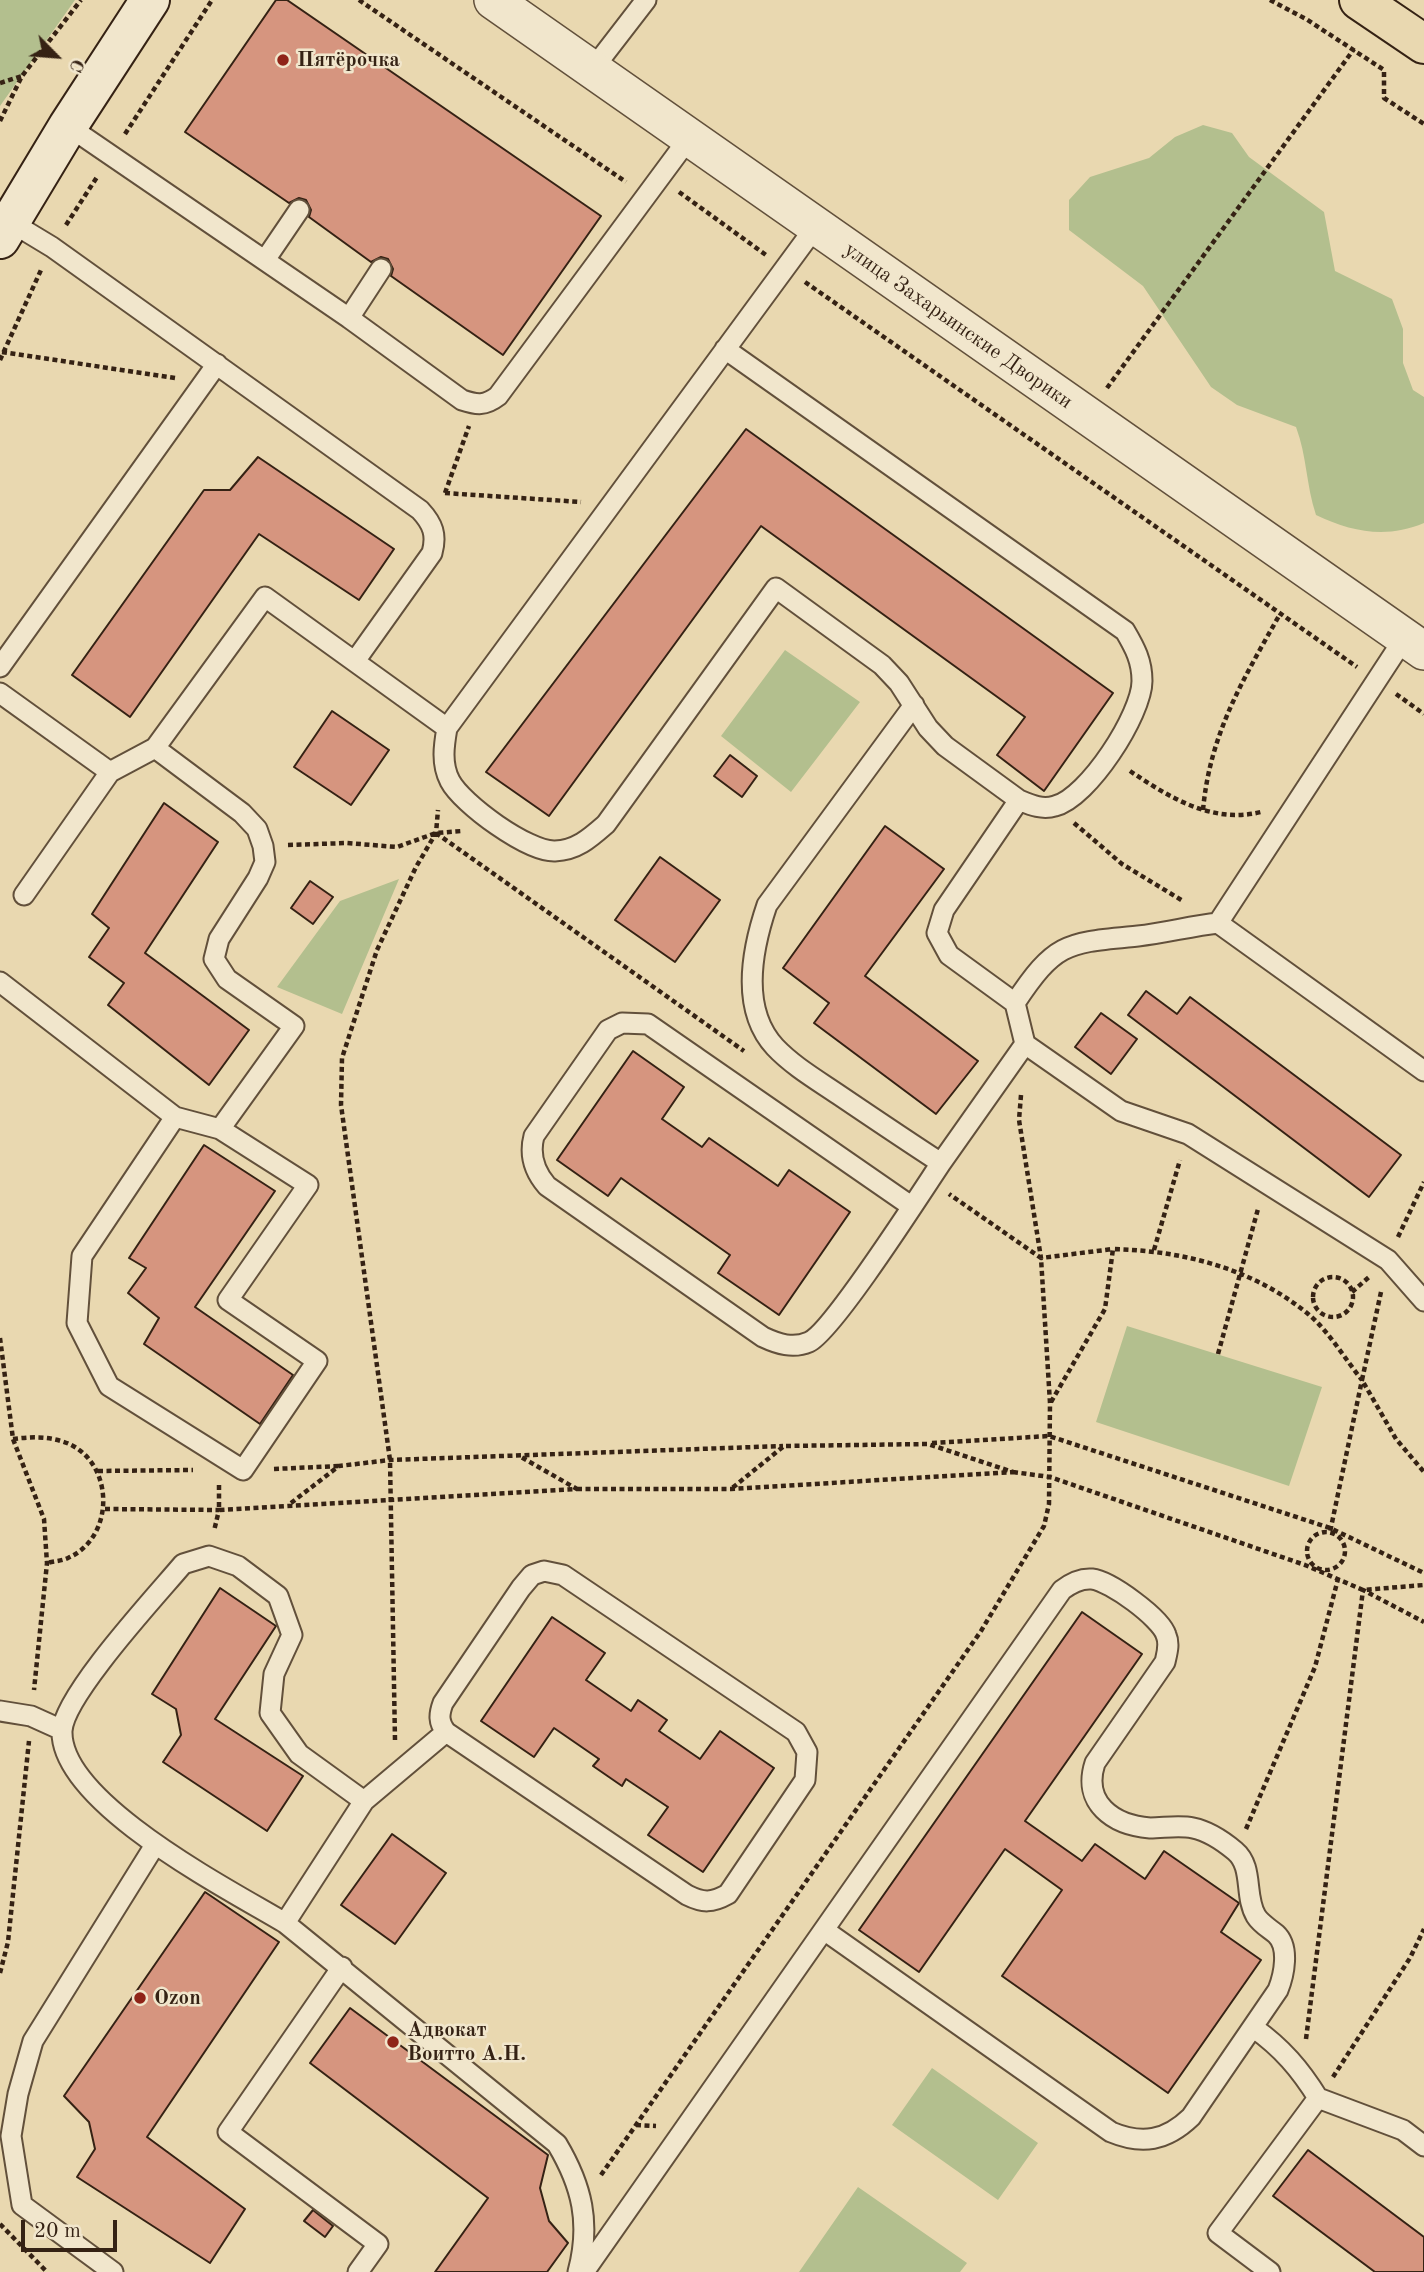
<!DOCTYPE html>
<html>
<head>
<meta charset="utf-8">
<style>
	body { margin:0 }
	#map { position:relative; width:1424px; height:2272px; overflow:hidden; background:#e9d8b0; font-family:"Old Standard TT",serif }
	canvas { display:block }
	.north { position:absolute; left:21px; top:21px; width:70px; height:70px; -webkit-text-stroke:5px #f1e6cc; paint-order:stroke; rotate:115deg; font-size:19px; font-weight:700; line-height:28px; text-align:center; color:#352214 }
	.north::after { content:''; display:block; margin:auto; width:24px; height:32px; background:#352214; clip-path:polygon(50% 0,100% 100%,50% 72%,0 100%) }
	.scale { position:absolute; left:21px; top:2220px; width:96px; height:32px; box-sizing:border-box; border:4px solid #352214; border-top:0; padding-left:9px; font-size:21px; line-height:24px; white-space:nowrap; color:#352214; -webkit-text-stroke:5px #f1e6cc; paint-order:stroke }
</style>
</head>
<body>
<div id="map">
<canvas width="1424" height="2272"></canvas>
<div class="north">С</div>
<div class="scale">20 m</div>
</div>
<script>
const ctx = document.querySelector('canvas').getContext('2d');
ctx.lineJoin = 'round';
function paint(path, color) { ctx.fillStyle = color; ctx.fill(path, 'evenodd'); }
function trace(path, color, width, dash) { ctx.strokeStyle = color; ctx.lineWidth = width; ctx.lineCap = dash ? 'butt' : 'round'; ctx.setLineDash(dash || []); ctx.stroke(path); }
function drawText(font, color, halo, rows, align = 'center') {
  ctx.font = font + ' "Old Standard TT",serif'; ctx.lineWidth = 5; ctx.setLineDash([]); ctx.textBaseline = 'middle'; ctx.strokeStyle = halo; ctx.fillStyle = color; for (const [text, x, y, turn = 0] of rows) {
    ctx.save(); ctx.translate(x, y); ctx.rotate((+turn || 0) * Math.PI / 180); ctx.textAlign = isNaN(turn) ? turn : align; if (halo) ctx.strokeText(text, 0, 0); ctx.fillText(text, 0, 0); ctx.restore();
  }
}
paint(new Path2D(`
	M0 0H75L0 106Z
	M1203 125 1232 133 1249 157 1324 212 1335 271 1392 299 1403 329V363L1413 390 1424 397V523C1386 539 1352 532 1316 515 1306 485 1307 456 1296 427L1237 405 1211 387 1143 286 1069 230V200L1090 177 1149 158 1175 137Z
	M785 650 860 702 791 792 721 736Z
	M399 879 342 1014 277 987 340 901Z
	M1127 1326 1322 1387 1289 1486 1096 1422Z
	M932 2068 1038 2143 998 2200 892 2125Z
	M858 2187 967 2263 960 2272H799Z`), '#b3bf8e');
const building = new Path2D(`
	M276 0H287L601 216 503 355 391 276 393 269 388 259 381 257 371 262 309 217 311 210 306 200 299 198 289 203 185 132Z
	M746 429 1113 693 1044 791 997 755 1025 717 761 526 549 816 486 772Z
	M258 457 394 549 359 600 259 534 130 717 72 675 204 490H230Z
	M332 711 389 750 351 805 294 767Z
	M730 755 757 776 742 797 714 776Z
	M164 803 218 842 145 953 249 1030 209 1085 108 1005 124 983 89 957 109 928 92 914Z
	M885 826 944 869 865 976 978 1061 936 1114 814 1023 829 1003 783 968Z
	M660 857 720 900 675 962 615 920Z
	M310 881 333 897 313 924 291 908Z
	M1146 991 1177 1014 1190 997 1401 1155 1369 1197 1128 1015Z
	M1101 1013 1137 1039 1111 1074 1075 1047Z
	M633 1051 684 1087 662 1119 702 1147 709 1138 778 1186 789 1170 850 1212 779 1315 718 1273 730 1255 621 1178 608 1196 557 1160Z
	M204 1145 275 1191 195 1307 293 1375 260 1424 144 1344 159 1318 128 1293 146 1268 129 1258Z
	M220 1588 276 1626 215 1719 303 1776 267 1831 163 1762 181 1735 176 1709 152 1694Z
	M1082 1612 1142 1654 1025 1821 1082 1861 1095 1844 1145 1879 1164 1851 1239 1903 1221 1932 1261 1960 1168 2093 1002 1976 1062 1890 1005 1849 919 1972 859 1930Z
	M552 1617 605 1653 586 1680 631 1711 638 1700 667 1720 659 1731 700 1759 720 1731 774 1768 703 1872 648 1835 668 1807 626 1779 622 1786 593 1766 599 1759 554 1728 534 1757 481 1721Z
	M392 1834 446 1873 395 1944 341 1905Z
	M205 1892 279 1942 147 2137 245 2209 210 2263 77 2177 95 2149 89 2122 64 2096Z
	M350 2008 548 2155 540 2188 549 2221 568 2243 547 2272H435L488 2198 310 2063Z
	M1308 2150 1424 2237V2272H1375L1273 2196Z
	M313 2210 333 2226 325 2237 304 2221Z`);
paint(building, '#d6957f');
trace(building, '#352214', 2);
const lane = new Path2D(`
	M592 70 646 0
	M68 126 349 318 462 400C477 405 485 406 498 396L689 138
	M9 221 52 247 420 510C433 524 437 535 432 553L355 661
	M816 226 447 728C444 745 441 764 450 781 462 804 528 852 555 851 577 850 590 838 606 824L776 588 882 665 899 683 928 728 945 746 1019 800
	M265 260 299 210
	M349 318 381 269
	M725 349 1125 631C1135 648 1142 661 1142 681 1142 714 1088 798 1055 806 1042 810 1031 805 1019 800L944 910 937 933 949 955 1015 1003 1025 1044 1121 1111 1188 1134 1388 1260 1424 1301
	M0 667 217 364
	M0 693 110 772
	M914 705 767 905C752 949 740 1009 775 1047 793 1066 817 1080 839 1095 873 1118 907 1141 941 1163L1025 1044
	M155 748 242 813 257 829 263 846 265 862 258 878 219 939 214 959 227 979 294 1026 220 1129
	M24 895 110 772 155 748 265 597 447 728
	M1218 923 1424 1071
	M0 982 175 1117 220 1129 308 1185 228 1300 317 1361 243 1470 109 1386 77 1323 82 1256 175 1117
	M1015 1003C1056 941 1067 943 1138 936 1165 933 1191 926 1218 923L1405 637
	M911 1206 648 1024 622 1023 608 1030 534 1136C529 1155 534 1171 547 1186L763 1337C778 1344 793 1349 809 1342 832 1332 921 1193 941 1163
	M209 1556 238 1566 278 1596 292 1635 274 1674 270 1713 299 1754 364 1801 285 1923C230 1890 60 1803 62 1731 64 1695 157 1595 183 1564Z
	M544 1571 563 1575 796 1732 807 1752 805 1780 728 1894C712 1903 703 1903 687 1895L446 1732C438 1722 439 1714 443 1703L521 1588 532 1575Z
	M0 1711 31 1716 62 1730
	M364 1801 446 1732
	M285 1923 557 2144C582 2186 591 2223 578 2272
	M342 1967 228 2132 378 2244 358 2272
	M1254 2028C1282 2048 1300 2069 1318 2098
	M113 2272 22 2205 11 2136 18 2094 33 2041 155 1845
	M584 2272 1062 1590C1071 1583 1080 1578 1092 1579 1110 1581 1161 1618 1166 1635 1170 1644 1167 1653 1165 1662L1095 1763C1082 1803 1113 1825 1150 1828 1164 1828 1179 1825 1193 1828 1208 1831 1223 1841 1235 1851 1254 1867 1244 1896 1256 1916 1261 1924 1269 1928 1276 1934 1290 1947 1284 1975 1278 1990L1191 2117C1166 2141 1142 2145 1111 2132L824 1930
	M1270 2272 1218 2233 1318 2098 1403 2130 1424 2146`);
const street = new Path2D(`
	M493 0 1424 651`);
const secondary = new Path2D(`
	M0 239 68 126 150 0`);
const primary = new Path2D(`
	M1359 0 1424 44`);
trace(lane, '#62503b', 23);
trace(street, '#62503b', 40);
trace(secondary, '#352214', 42);
trace(primary, '#352214', 42);
trace(new Path2D(`
	M359 0 626 182
	M1270 0 1306 19 1384 70V98L1424 124
	M0 83 22 76
	M0 121 22 76 81 0
	M125 134 212 0
	M679 192 766 255
	M66 225 97 177
	M805 282 1357 667
	M2 352 175 378
	M0 360 41 270
	M1107 388 1354 49
	M445 493 581 502
	M445 493 469 426
	M1396 694 1424 714
	M1130 771C1169 797 1211 824 1261 812
	M1203 810C1210 733 1243 680 1280 614
	M1074 823 1122 864 1183 901
	M436 833 744 1051
	M288 845 347 843 397 847 436 833 462 831
	M1021 1095 1019 1120 1041 1258 1113 1249
	M1398 1237 1424 1182
	M1154 1250 1180 1160
	M1313 1297a20 20 0 1 1 40 0a20 20 0 1 1-40 0Z
	M1352 1292 1369 1277
	M1381 1292 1362 1380 1396 1439 1424 1472
	M0 1338 13 1439 44 1519 47 1563 34 1690
	M1218 1354 1258 1209
	M1051 1402 1105 1309 1113 1249C1184 1251 1251 1268 1307 1313 1328 1330 1345 1359 1362 1380L1330 1532
	M13 1439C29 1437 45 1436 61 1441 114 1456 118 1536 68 1558 62 1561 54 1561 47 1563
	M932 1443 1049 1436 1330 1528 1424 1573
	M274 1469 339 1466
	M98 1471 193 1470
	M1013 1472 1050 1477 1305 1565 1363 1590 1424 1585
	M219 1485V1510L577 1489 521 1457
	M577 1489H731L1013 1472 928 1444 784 1446 731 1489
	M291 1503 339 1466 390 1460 783 1446
	M105 1509 219 1510 214 1531
	M1307 1551a19 19 0 1 1 38 0a19 19 0 1 1-38 0Z
	M395 1740 390 1460 341 1105 342 1058 377 950 416 867 436 833 438 810
	M1246 1829 1315 1667 1338 1579
	M0 1973 8 1942 29 1741
	M1306 2039 1363 1590 1424 1622
	M1333 2077 1410 1958 1424 1929
	M636 2125 656 2126
	M601 2175 981 1631 1044 1526 1049 1504 1050 1403 1041 1258 949 1194
	M0 2224 47 2272`), '#352214', 4.5, [5, 3.5]);
trace(lane, '#f1e6cc', 19);
trace(street, '#f1e6cc', 37);
trace(secondary, '#f1e6cc', 38);
trace(primary, '#e9d8b0', 38);
for (const [x, y, r, color] of [
	[283,60,7,"#8f2418"],
	[140,1998,7,"#8f2418"],
	[393,2042,7,"#8f2418"]
]) { const dot = new Path2D(); dot.arc(x, y, r, 0, 2 * Math.PI); ctx.fillStyle = color; ctx.fill(dot); trace(dot, '#f1e6cc', 2.5); }
drawText('bold 21px', '#352214', '#f1e6cc', [
	["Пятёрочка",297,60],
	["Ozon",154,1998],
	["Адвокат",407,2030],
	["Воитто А.Н.",407,2054]
], 'left');
drawText('21px', '#352214', '#f1e6cc', [
	["улица Захарьинские Дворики",958,326,35]
]);
</script>
</body>
</html>
